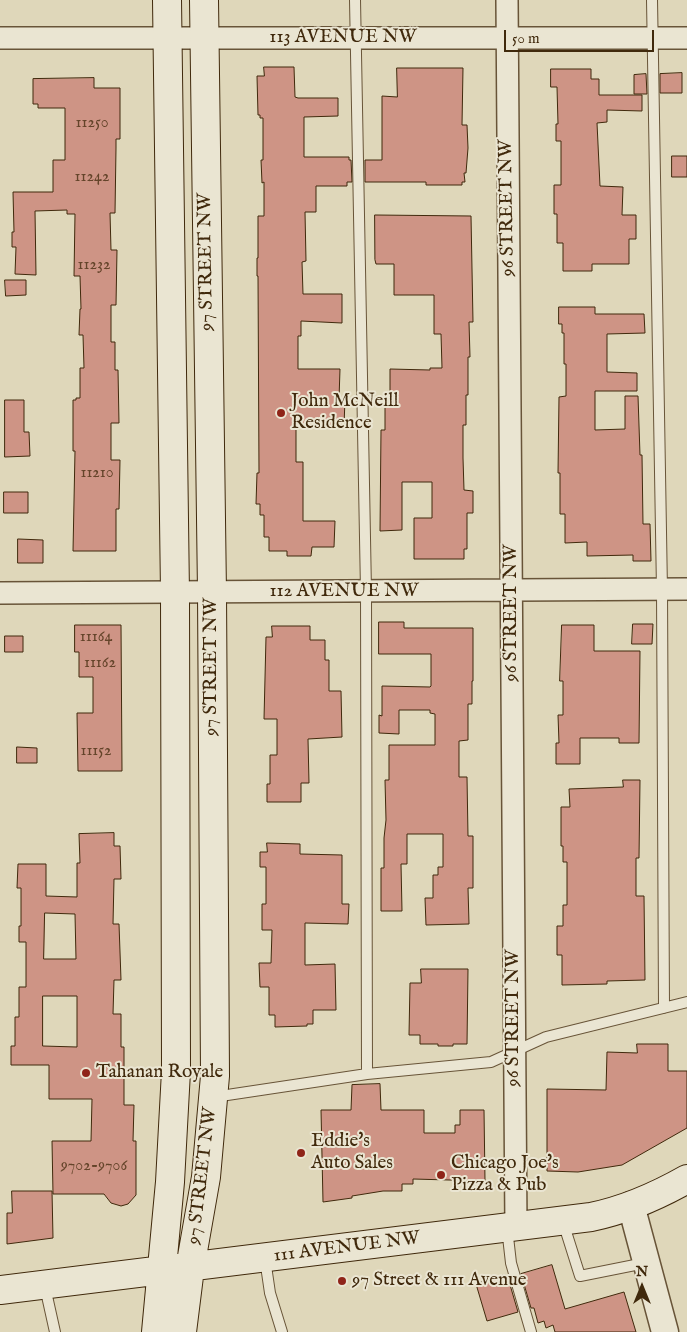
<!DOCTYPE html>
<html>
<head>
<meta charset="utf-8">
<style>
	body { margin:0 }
	#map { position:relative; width:687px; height:1332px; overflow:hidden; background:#dfd7ba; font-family:"IM FELL English",serif }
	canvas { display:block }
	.north { position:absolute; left:617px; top:1262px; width:50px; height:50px; -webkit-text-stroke:4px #eae5d2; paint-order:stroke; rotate:0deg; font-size:14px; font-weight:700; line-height:20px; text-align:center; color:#40290c }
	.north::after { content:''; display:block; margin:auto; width:18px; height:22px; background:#40290c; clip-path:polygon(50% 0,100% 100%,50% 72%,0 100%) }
	.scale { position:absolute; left:504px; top:30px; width:150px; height:22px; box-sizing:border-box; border:2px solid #40290c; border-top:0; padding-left:6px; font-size:15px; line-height:18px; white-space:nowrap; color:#40290c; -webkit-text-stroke:4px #eae5d2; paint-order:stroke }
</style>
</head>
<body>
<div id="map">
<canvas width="687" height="1332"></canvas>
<div class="north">N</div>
<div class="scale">50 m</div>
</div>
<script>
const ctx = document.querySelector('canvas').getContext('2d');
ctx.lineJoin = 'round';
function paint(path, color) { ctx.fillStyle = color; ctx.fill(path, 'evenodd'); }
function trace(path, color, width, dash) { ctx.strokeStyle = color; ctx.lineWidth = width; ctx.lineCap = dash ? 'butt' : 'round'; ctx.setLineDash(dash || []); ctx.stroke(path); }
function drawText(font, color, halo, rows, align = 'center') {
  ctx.font = font + ' "IM FELL English",serif'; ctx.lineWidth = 4; ctx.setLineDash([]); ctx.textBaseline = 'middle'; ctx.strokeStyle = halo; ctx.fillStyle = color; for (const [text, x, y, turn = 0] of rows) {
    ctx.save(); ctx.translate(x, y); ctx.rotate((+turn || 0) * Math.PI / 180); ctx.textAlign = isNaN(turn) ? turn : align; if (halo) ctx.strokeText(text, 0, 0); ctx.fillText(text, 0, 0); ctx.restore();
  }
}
const building = new Path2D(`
	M264 67H294L295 97 298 98H338V116L304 117V157H349V160H351L352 182H347V186H316V212H305L306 261 302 262 303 294H342V323L301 321V336H298V369H340L339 399H345L344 426H296V462H303V521H335L334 547H312L311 556H287V551H269V537H264V515H260V504H256L257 473H259L258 276H257V258H258V216H264V182L262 183 261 160H263V118H260V115H258L257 76H264Z
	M397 68H463L462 125H467L468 148 466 173H464L465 182H462V185H426V182H365V160H382V96L397 97Z
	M551 69H591V79H599V95H642V111L607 110V122L597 123 600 186 623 187 622 215H636V239H629V264H592V271H563V243H557V214H554V185H561V141H556V124H558L557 87H551Z
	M682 73V93H660V74Z
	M646 74 647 94H634V75Z
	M94 78V88H120V139H116V148L115 213H110L111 250H117L116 305H111V342H115V370H118L119 423H111V460H120L119 509H116V551H73L75 451H73V400H76V398H80V368H84L83 335H79L80 309H81L80 276H74L75 214H67V210L35 211 36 275 15 274 16 247H12V232H14L13 192H53V160H65V108H38V104H33V79Z
	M672 156H687V177H672Z
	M375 215 471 216 473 322H469L470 357H468V395H466V425H463V458L464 490 473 491V513H467V549H464V559H414V518H432V482H402V530L380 531 381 430H385V399H390V369L430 370V368H442L441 334H434V295H394V264H376L375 260Z
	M5 280H26V295L6 296Z
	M559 307H595V314H644L645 333 607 334V372L637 373V391H595V430L625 429V396H638L640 455H642L643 524H650L651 561H633V555L587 556V542L565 543V514H560V473H558L559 397 566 396V364H564V333H562V324H559Z
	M5 400H24V432H29L30 456 5 457Z
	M4 492H28V513H4Z
	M18 539 43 540V563H18Z
	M379 622H404V628H473V681H472V704H468V740L459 741V777H467L468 836H473V888H468L469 924 426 925 425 898H433V875H438V867H443V834H407V864H401L402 911H381V868H384V838L386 820 385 780H389V745H435V714L430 713V710H399V734L379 733V715L382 716V686L430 687 431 686V654H379Z
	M633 624H653L652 644H632Z
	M75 625H121L122 771H78L77 713H93V677H79V652H75Z
	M562 625H594V651H640L639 743H619V738H580V764H556V743H559L558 715H563V681H560Z
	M272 626H310V640H325V660H329V691H341L342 737 308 739 309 783H301V802H267V784H270V755H277V719H264L266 637H272Z
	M5 636H23V652H5Z
	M17 747 37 748V763H17Z
	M623 780H640L639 858H636V896H644L645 980 607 981V984L562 985V955H557V926H563V905H567V862H563V846H561V807H570L569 789 623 787Z
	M114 833V846H120L121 879H114L113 924H119L121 980H114L113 1014H121V1047H124V1105H134L133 1141H136V1195L128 1204 121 1206 111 1203 104 1194H53L52 1141H91L92 1099H49V1065H11V1046H15V1017H19V987H26V942H19V926H21V888H17L18 864H46V896L77 897V863H80L79 834ZM45 913 75 914 76 959H44ZM43 996H77V1047L43 1046Z
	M267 843 300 844V854L342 855V904H349L348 924 305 923V965L335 964 336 1010H313V1024H307V1026L275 1027V1015H269V987H260L259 963H271L272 930H262V904H266V867H260V852H267Z
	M421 969H468L467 1044H453V1046H438V1044H420V1035H409L410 983H421Z
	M637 1044H668V1071H687V1128L622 1165 578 1172 547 1171V1089L606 1090 607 1052 637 1053Z
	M380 1084 381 1110H424V1133H455V1125H460V1110H484L485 1181 413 1179V1184H402V1191H383L352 1196V1198L323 1202 321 1110H351L352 1085Z
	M12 1191H52L53 1238 7 1244V1213H12Z
	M552 1265 565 1309 624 1292 636 1332H555L553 1325 546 1328 544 1321 538 1323 534 1308H531L521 1274Z
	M505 1275 506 1279 508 1278 518 1312 487 1321 476 1284Z`);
paint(building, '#ce9485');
trace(building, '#40290c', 1);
const service = new Path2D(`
	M355 0 366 591 367 1074
	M652 0 662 590 664 1008
	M214 1097 367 1074 491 1062 546 1037 687 1002
	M563 1222 580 1276 645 1263
	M507 1228 511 1263 531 1332
	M265 1259 270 1293 282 1332
	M45 1287 55 1332`);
const minor = new Path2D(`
	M507 0 516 1227
	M0 38H687
	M0 593 687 589`);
const tertiary = new Path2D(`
	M631 1205 665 1332`);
const secondary = new Path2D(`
	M0 1290 591 1217C625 1210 657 1196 687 1179
	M156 1332 170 1182 176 1071 175 593 167 0
	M182 1332 190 1268 206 1177 215 1076 212 592 204 0`);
trace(service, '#685438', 12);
trace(minor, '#685438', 24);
trace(tertiary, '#685438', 29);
trace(secondary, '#40290c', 30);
trace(service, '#eae5d2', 10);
trace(minor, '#eae5d2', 21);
trace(tertiary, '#eae5d2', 26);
trace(secondary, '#eae5d2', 28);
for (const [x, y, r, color] of [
	[281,413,5,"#8f2418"],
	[86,1073,5,"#8f2418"],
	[301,1153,5,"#8f2418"],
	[441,1175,5,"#8f2418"],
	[342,1281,5,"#8f2418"]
]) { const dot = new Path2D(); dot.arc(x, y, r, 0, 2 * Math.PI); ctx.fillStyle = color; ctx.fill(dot); trace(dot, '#eae5d2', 2); }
drawText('16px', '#64442a', null, [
	["11250",92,124],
	["11242",92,178],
	["11232",94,266],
	["11210",97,474],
	["11164",96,638],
	["11162",100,664],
	["11152",96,752],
	["9702-9706",94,1167]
]);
drawText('19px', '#40290c', '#eae5d2', [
	["113 AVENUE NW",343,38],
	["96 STREET NW",508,208,-91],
	["97 STREET NW",207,262,-91],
	["112 AVENUE NW",344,592],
	["96 STREET NW",512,613,-90],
	["97 STREET NW",212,667,-90],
	["96 STREET NW",514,1018,-90],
	["97 STREET NW",203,1176,-83],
	["111 AVENUE NW",347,1248,-7]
]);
drawText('19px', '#40290c', '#eae5d2', [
	["John McNeill",291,402],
	["Residence",291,424],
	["Tahanan Royale",96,1073],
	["Eddie's",311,1142],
	["Auto Sales",311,1164],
	["Chicago Joe's",451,1164],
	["Pizza & Pub",451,1186],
	["97 Street & 111 Avenue",352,1281]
], 'left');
</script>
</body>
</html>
